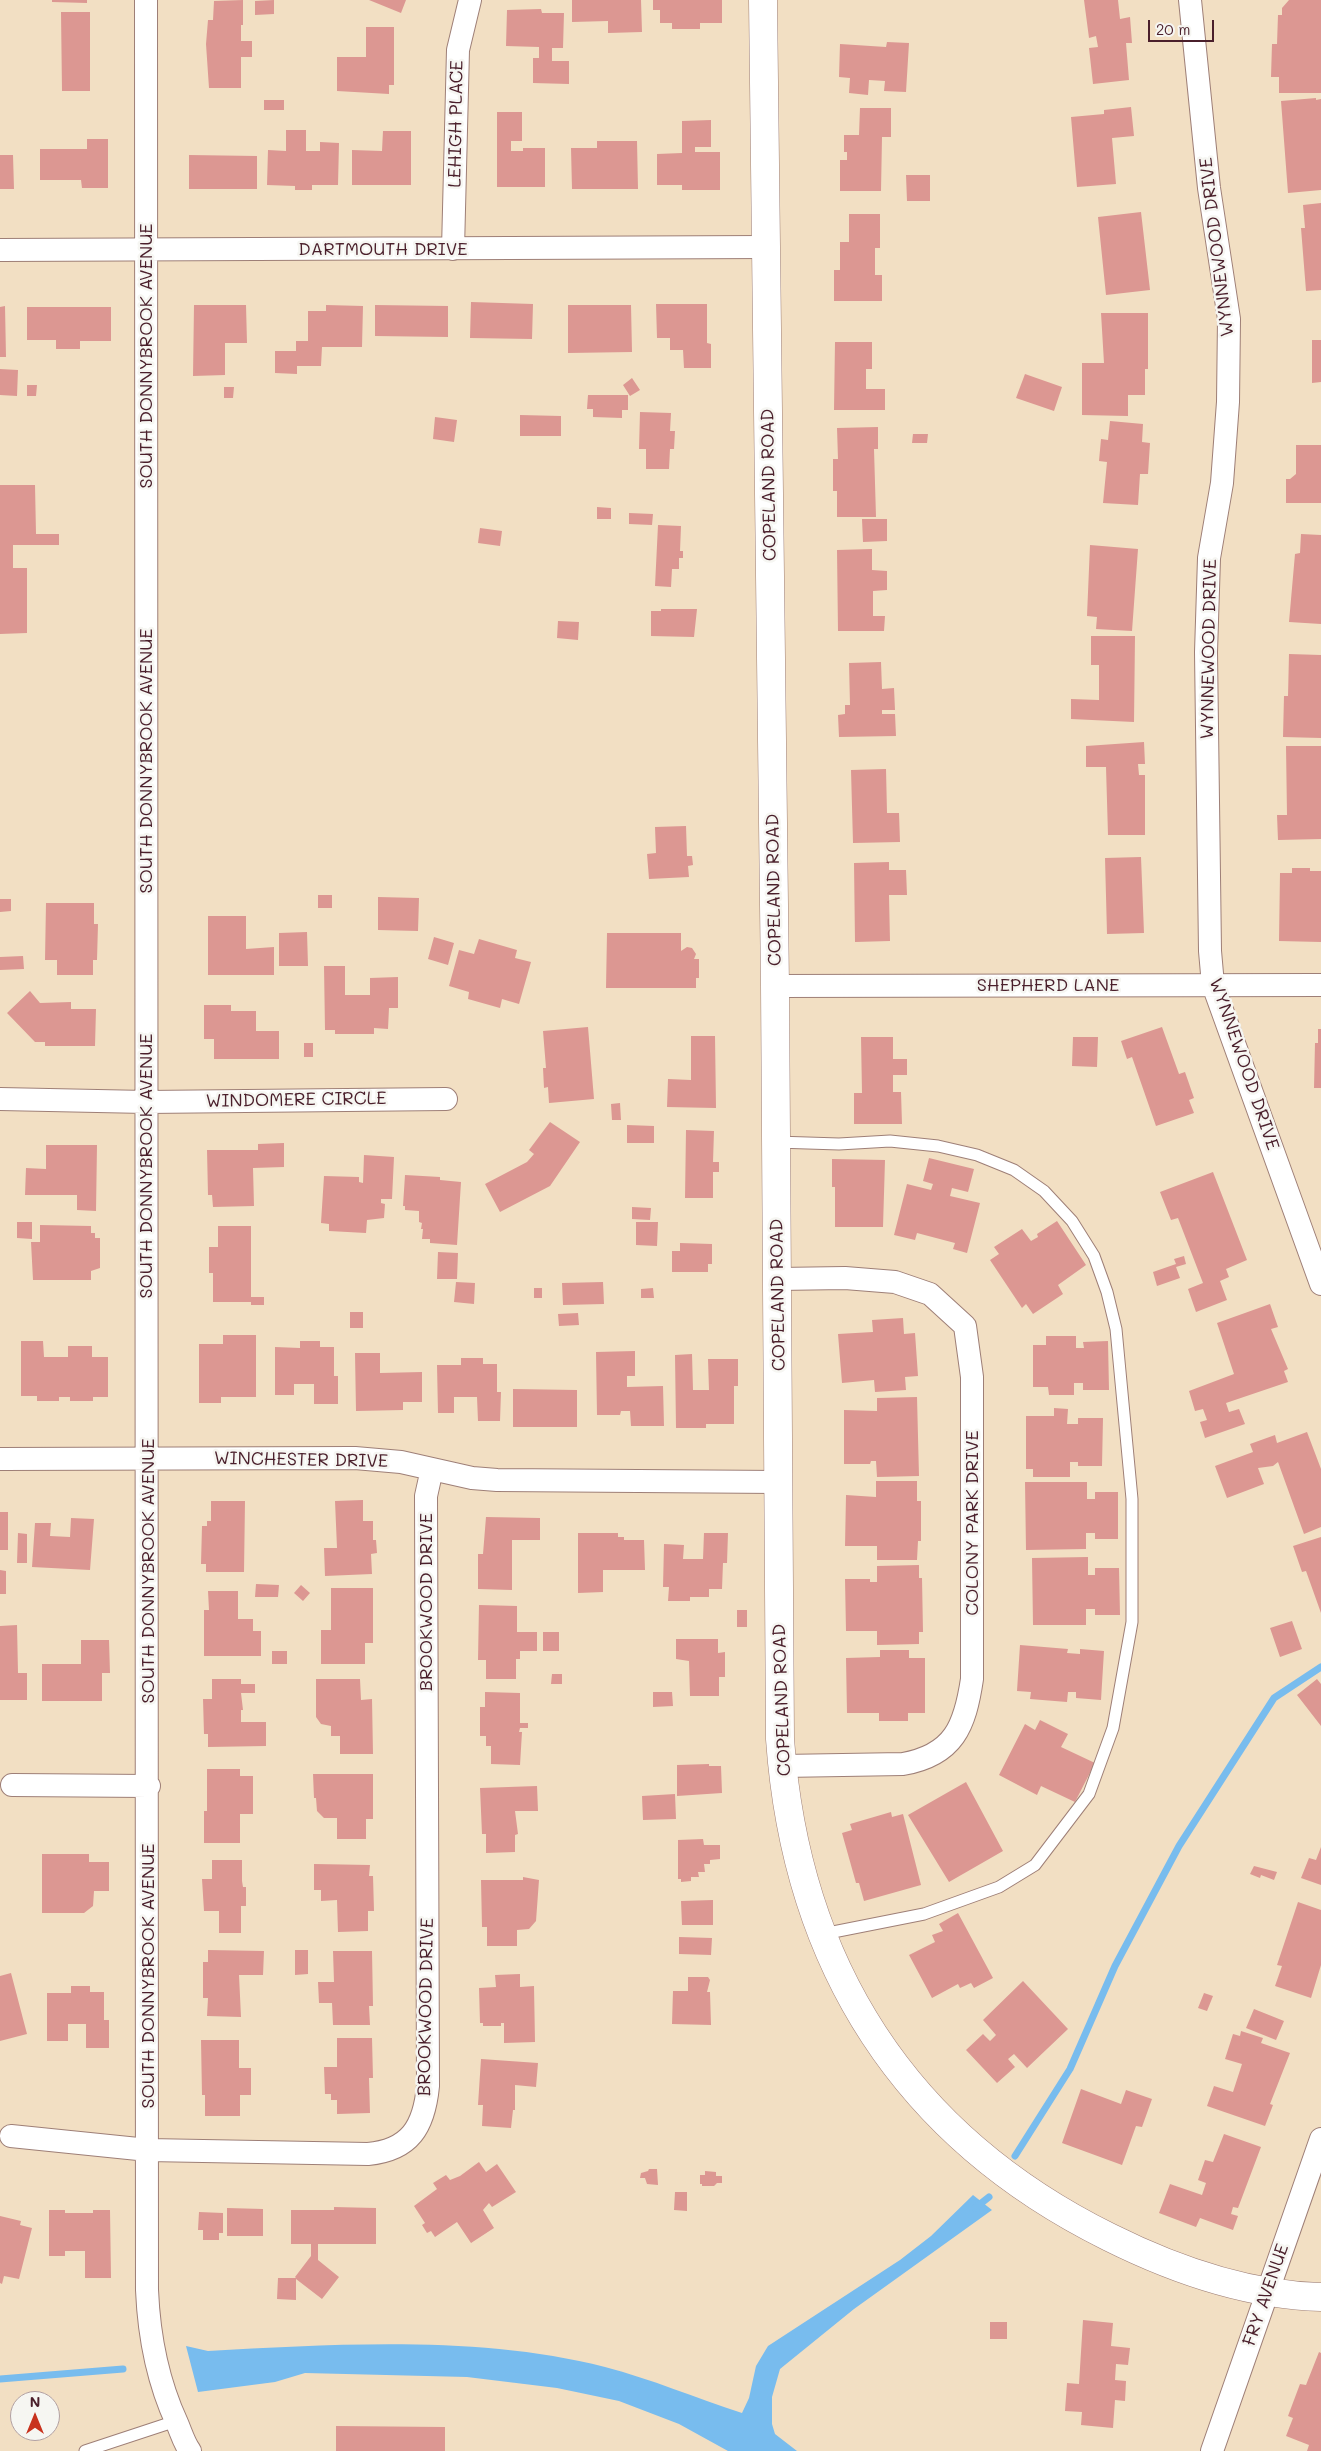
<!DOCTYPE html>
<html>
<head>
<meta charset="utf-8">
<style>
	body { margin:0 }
	#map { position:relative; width:1321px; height:2451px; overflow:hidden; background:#f2dfc3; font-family:Mali,sans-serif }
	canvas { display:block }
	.north { position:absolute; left:10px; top:2391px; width:50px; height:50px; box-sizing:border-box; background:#f6f6f2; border:1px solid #b1a0a2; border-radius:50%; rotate:0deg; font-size:14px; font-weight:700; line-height:20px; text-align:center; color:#4a1f2b }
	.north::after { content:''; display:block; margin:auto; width:18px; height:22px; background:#c8321e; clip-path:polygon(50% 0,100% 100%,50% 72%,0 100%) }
	.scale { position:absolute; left:1148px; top:20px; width:66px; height:22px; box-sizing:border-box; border:2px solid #4a1f2b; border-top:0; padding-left:6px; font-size:15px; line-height:18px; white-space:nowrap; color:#4a1f2b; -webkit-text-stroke:4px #f6f6f2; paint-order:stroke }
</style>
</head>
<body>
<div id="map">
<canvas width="1321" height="2451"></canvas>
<div class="north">N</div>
<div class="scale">20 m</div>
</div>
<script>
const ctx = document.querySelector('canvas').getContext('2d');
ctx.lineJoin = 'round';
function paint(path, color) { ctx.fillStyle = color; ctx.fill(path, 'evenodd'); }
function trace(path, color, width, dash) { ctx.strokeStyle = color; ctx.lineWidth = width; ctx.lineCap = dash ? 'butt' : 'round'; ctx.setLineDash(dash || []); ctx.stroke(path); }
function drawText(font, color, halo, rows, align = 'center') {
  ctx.font = font + ' Mali,sans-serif'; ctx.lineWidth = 5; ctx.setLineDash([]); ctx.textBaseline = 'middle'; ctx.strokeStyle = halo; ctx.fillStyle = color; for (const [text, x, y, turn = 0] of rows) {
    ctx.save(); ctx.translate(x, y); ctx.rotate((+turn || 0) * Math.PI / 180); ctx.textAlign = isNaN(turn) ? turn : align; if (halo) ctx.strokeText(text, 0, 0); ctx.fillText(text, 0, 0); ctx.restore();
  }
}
paint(new Path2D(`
	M973 2195 992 2210 854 2309 780 2369 772 2397V2424L775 2434 797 2451H728L679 2424 619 2401 557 2388 467 2377 305 2373 275 2382 198 2392 186 2346 208 2351C336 2344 481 2335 605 2367 651 2379 696 2398 742 2413L749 2398 756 2366 768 2346 900 2260 931 2236Z`), '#78bcee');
trace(new Path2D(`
	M1015 2156 1070 2069 1115 1966 1179 1846 1274 1698 1321 1667
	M975 2208 989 2197
	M0 2379 123 2369`), '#78bcee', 7);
paint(new Path2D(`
	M52 0H87V3L52 2Z
	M243 0V25H241V41H252V57H241V88H209L206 44 208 20H213L214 1Z
	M274 0V14L255 15V1Z
	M369 0H406L401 13Z
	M572 0H641L642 32 608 33V21L572 22Z
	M653 0H722V23H700V29H672V23H660V10H653Z
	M1084 0H1118L1120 19 1130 17 1132 43H1126L1129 80 1093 84 1089 48 1098 47 1096 36 1089 38Z
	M1289 0H1321V93H1279V77H1271L1272 44H1277L1278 15H1282V8Z
	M541 9 542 13H564L563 48H552V61H569V84L533 83V58H539V47L506 46 507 10Z
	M61 12H90V91H62Z
	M366 27H394V85H389V94L337 91V57H366Z
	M887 42 909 43 906 92 884 91 885 81 869 80 868 95 849 93 850 78 839 77 840 44 886 47Z
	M1316 98V100L1321 99V190L1288 193 1281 101Z
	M264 100H284V110H264Z
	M1131 107 1134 136 1112 138 1116 184 1077 187 1071 117 1104 114V110Z
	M860 108H891V137H882L881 191H840V160H847V152H844V135H859Z
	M497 112H522V141H511V151H523V148H545V187H497Z
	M711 120V147H695V152H720V190H682V185H657V154L682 153V121Z
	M286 130H306V151H320V142L339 143 338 185H312V190H295V186L267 185 268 150 286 151Z
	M383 131H411V185H352V150L382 151Z
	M87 139H108V188H82L81 180H40V149H87Z
	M597 141H637L638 189H572L571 148H597Z
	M0 155H13L14 189H0Z
	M189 155 257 156V189H189Z
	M906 175H930V201H907Z
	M1321 203V290L1306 291 1301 228H1305L1303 205Z
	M1141 212 1150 290 1106 295 1098 217Z
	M849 214H880V248H875V275H882V301H834V270H840V242H849Z
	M471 302 533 304 532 339 470 338Z
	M656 304H707V343L711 344V368H684L683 350H670V338H657Z
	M194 305H246L247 343H225V375L193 376Z
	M326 305 363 306 362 347H322L321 366H297V374L275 373V351H296V341H308V311H326Z
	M375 305 448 306V337L375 336Z
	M568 305H631L632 352 568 353Z
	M5 306 6 357H0V307Z
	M27 307H111V341H80V349H56V340H27Z
	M1101 313H1148V369H1145V395H1128V416L1082 415V363H1104Z
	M1312 340H1321V382L1312 383Z
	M835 342H872V369H866V389H885V410H834Z
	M0 369 18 370 17 396 0 395Z
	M1025 374 1062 387 1054 411 1016 398Z
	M632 378 640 390 630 396 623 385Z
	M27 385H37L36 396H27Z
	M224 387H234L233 398H224Z
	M588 395H628V410H622V418L593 417V409H587Z
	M640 412 671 413 670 431H675L674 449H670L669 469H646V449H639Z
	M520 415 561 416V436H520Z
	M435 417 457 420 454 442 433 439Z
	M1110 421 1143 424 1142 442 1150 443 1148 474H1140L1138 505 1103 503 1107 462 1099 461 1101 439 1108 440Z
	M878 427V449H874L876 517H837V491H833V459H838L837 428Z
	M913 434H928L927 443H912Z
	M1296 445H1321V503H1286V479H1290L1296 474Z
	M0 485H35L36 534H59V545H13V568H27V633L0 634Z
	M597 507 611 508V519H597Z
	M629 513 653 514 652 525 629 524Z
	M862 519H887V541L863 542Z
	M658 525 681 526 680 551H683V558H679V569H672L671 587 655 586Z
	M480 528 502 531 500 546 478 543Z
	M1301 534 1321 535V624L1289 622 1295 554 1300 553Z
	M1090 545 1138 549 1132 631 1096 629 1097 617 1087 616Z
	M872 549V570L887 571V590L873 591V616H885L884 631H838L837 550Z
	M661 609H697L694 637 651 636V611H661Z
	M558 621 579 622 578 640 557 638Z
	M1091 636H1135L1134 722 1071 719V699L1099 700V665H1091Z
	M1289 654 1321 655V738L1283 737 1284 696H1288Z
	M881 662 882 689 894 688 895 710H882V714H895L896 736 839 737 838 715 845 714V705H850L849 663Z
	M1144 742 1145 764H1138L1139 775H1145V835H1108L1106 767H1086V746Z
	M1286 746H1321V839L1278 840 1277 815H1287Z
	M886 769 887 813H899L900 842 853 843 851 770Z
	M686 826 687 856H692L693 865 688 866 689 877 649 879 647 854 656 853 655 827Z
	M1141 857 1144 933 1107 934 1105 858Z
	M889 862V870H906L907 895H889L890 941 855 942 854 863Z
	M1292 868H1310V871H1321V942L1279 941 1280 873H1292Z
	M318 895H332V908H318Z
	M378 897 419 898 418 931 378 930Z
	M0 899H11V911L0 912Z
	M46 903H94V924H98L97 960H93V975H57V960H45Z
	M208 916H246V949L274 947V975H208Z
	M307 932 308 966H279V933Z
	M607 933H681V951L687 947 692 948 696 954 694 959H699V978H696V988H606Z
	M434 937 454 943 448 965 428 959Z
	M479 939 517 950 515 958 531 962 519 1004 502 999 500 1008 468 999 469 992 449 986 459 950 474 954Z
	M23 956 24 969 0 970V957Z
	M324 966H345V995H370V978L398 977V1008H389L388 1029 374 1028V1034H335V1030H325Z
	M30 991 40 1003 71 1002V1009H96L95 1046H45V1042H35L7 1013Z
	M204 1005H231V1011H256V1031H279V1059H214V1039H204Z
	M588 1027 594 1099 549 1103 548 1087 544 1088 543 1068H546L543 1031Z
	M1162 1027 1179 1074 1185 1072 1194 1098 1189 1100 1194 1113 1156 1126 1132 1057 1127 1059 1121 1041Z
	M1318 1029H1321V1088H1314L1315 1043H1318Z
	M691 1036H715L716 1108 667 1107 668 1079 691 1080Z
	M861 1037H893V1059H907V1075H893V1092H901L902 1124H854V1093H862Z
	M1073 1037H1098L1097 1067 1072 1066Z
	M304 1043H313V1057H304Z
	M620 1103 621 1120H612L611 1104Z
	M550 1122 580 1142 550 1186 500 1212 485 1184 527 1162 534 1154 529 1150Z
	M627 1125 654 1126V1143H627Z
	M686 1130 714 1131 713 1162H719V1172H713V1198H685Z
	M284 1143V1167L253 1168 254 1206 213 1207 212 1195H208L207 1150H258V1144Z
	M46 1145H97L96 1211 77 1210V1195H25L26 1168 46 1169Z
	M364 1155 394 1157 392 1199H381V1203L385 1204 384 1218 367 1220 366 1233 329 1231V1224L321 1223 324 1176 359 1177V1182L363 1183Z
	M929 1158 974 1169 968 1192 952 1188 950 1196 980 1203 967 1253 953 1249 955 1243 917 1233 915 1240 894 1235 907 1184 931 1190 933 1184 923 1181Z
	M832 1159 885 1160 883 1227H835V1187H832Z
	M1213 1172 1247 1260 1226 1269 1229 1277 1220 1281 1227 1300 1196 1312 1188 1289 1203 1283 1178 1218 1171 1220 1160 1192Z
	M405 1175 440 1177V1180L461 1182 457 1245 430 1243V1239H422L423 1229H421L422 1223 419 1222V1211L405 1210V1206H403Z
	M632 1207 651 1208 650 1220 632 1219Z
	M1057 1221 1086 1265 1058 1285 1063 1294 1033 1314 1026 1304 1022 1308 990 1260 999 1254 994 1247 1022 1229 1031 1241 1038 1237 1037 1234Z
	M17 1222H32V1239L17 1238Z
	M636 1222H658L657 1246 636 1245Z
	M40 1225 91 1226V1233H95V1238H100V1268L91 1271V1280H33L31 1242H40Z
	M218 1226H251V1297H264V1305H251V1302H213V1273H209V1247H218Z
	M680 1243 712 1244V1264H708V1272H672V1251H680Z
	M438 1252 458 1253 457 1279H437Z
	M1184 1256 1186 1264 1176 1267 1180 1278 1157 1286 1153 1272 1176 1264 1174 1259Z
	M456 1282 475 1283 474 1304 454 1302Z
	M603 1282 604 1304 563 1305 562 1283Z
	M534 1288H542V1298H534Z
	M653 1288 654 1298H641V1289Z
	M1270 1304 1278 1327 1271 1329 1288 1369 1284 1371 1288 1382 1226 1403 1229 1412 1239 1409 1245 1424 1205 1438 1200 1422 1207 1420 1203 1409 1195 1411 1189 1391 1234 1374 1217 1323Z
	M350 1312H363V1328H350Z
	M578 1313 579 1325 559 1326 558 1314Z
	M903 1318 904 1334 915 1333 918 1376 905 1377 906 1390 875 1392 874 1380 842 1383 838 1334 873 1332 872 1320Z
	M223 1335H256V1397H221V1403H199V1344H223Z
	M1046 1336H1076V1348H1084L1083 1342 1108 1341 1109 1390H1083V1383H1074V1395H1049L1048 1387H1033V1345H1046Z
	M21 1341H43L44 1357H68V1346H92V1357H108V1397H93V1401H70V1397H59V1401H37V1396H21Z
	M300 1341H320V1347H334V1376H338V1404H314V1384H294V1395H275V1347L300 1348Z
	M635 1351V1376H627V1387L663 1386 664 1426H631L630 1411H621L620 1415H597L596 1352Z
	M355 1353H380V1373L422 1372V1402H403V1410L356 1411Z
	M692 1354 693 1390H709L708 1359H738V1386H734V1424H706V1428H676L675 1355Z
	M461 1358H483V1364H497V1392H501L500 1421H478L477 1397H454V1413H438L437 1365H461Z
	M513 1389 577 1390V1427H513Z
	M917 1397 919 1476 877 1477 876 1461H871L870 1464H844V1410L877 1411V1398Z
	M1054 1408 1068 1409 1067 1424H1078V1418H1103L1102 1466H1078V1462H1070V1477H1033V1469H1026V1416H1054Z
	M1307 1432 1321 1469V1527L1304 1534 1278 1462 1273 1466 1258 1468 1264 1484 1227 1498 1215 1466 1253 1452 1250 1444 1275 1435 1277 1443Z
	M876 1481H917V1501H921V1541H918L917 1560H877V1546H845L846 1495 876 1497Z
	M1025 1482H1087V1499H1095V1492H1118V1539H1095V1533H1086V1549L1026 1550Z
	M363 1500V1521H373V1540H376L377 1553 371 1554 372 1574 325 1576 324 1548H337L335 1501Z
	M211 1501H245L244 1572H206V1564H201L202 1526H207V1521H211Z
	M0 1512H8V1550H0Z
	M486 1517 540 1518V1540H512V1590L478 1589V1554H483Z
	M71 1518 94 1519 90 1570 32 1567 35 1523H51L50 1536 70 1537Z
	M18 1533 27 1534V1563H17Z
	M578 1533H618V1537H624V1540H644L645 1570H603V1592L578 1593Z
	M704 1533H728L727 1563H723L722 1589H709V1597H690V1601H668L669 1587H663L664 1544 684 1545 683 1559H703Z
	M1321 1537V1613L1306 1571 1302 1572 1293 1546Z
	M1088 1557V1575H1095V1568H1119L1120 1615H1095V1609H1086V1625H1033L1032 1558Z
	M919 1565V1578H922L923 1632H919V1644L877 1645V1631H846L845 1579H870V1582H877V1566Z
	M0 1570 6 1571V1594H0Z
	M256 1584 279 1585 278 1597H255Z
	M301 1585 310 1593 303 1601 294 1593Z
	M331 1588H373V1643H365V1664H321V1630H331Z
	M208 1591H238V1619H253V1631H261V1656H204V1610H209Z
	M479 1605 517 1606V1632H537V1651H520V1659H516V1679H486V1660H478Z
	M737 1610H747V1627H737Z
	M1292 1621 1302 1649 1280 1657 1270 1628Z
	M17 1625 18 1673H27V1700H0V1626Z
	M543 1632H559V1651H543Z
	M676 1639H718V1653L725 1652V1677H719V1696H690L689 1661 676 1659Z
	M81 1640H109L110 1673H102V1701H42V1664H81Z
	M1020 1645 1068 1649 1067 1653 1080 1654V1649L1104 1651 1101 1700 1076 1698V1692H1068L1067 1702 1030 1699 1031 1692 1017 1691Z
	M880 1650H909V1658H925V1713H908V1721H879V1713H847L846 1658 880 1657Z
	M272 1651H287V1664H272Z
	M552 1674H562V1684H551Z
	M212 1679H241V1684H255V1693H241L243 1710H241V1722H266V1746L208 1747V1734H204L203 1699H212Z
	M316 1679H360L361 1700 372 1699 373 1754H340V1736H331V1726L321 1724 316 1717Z
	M1317 1679 1321 1684V1726L1297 1695Z
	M485 1692 520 1693V1723H528V1728H520L519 1732H522L520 1765 491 1764V1746H486V1736H480V1707H485Z
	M653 1692H672L673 1706 653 1707Z
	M1040 1720 1068 1734 1061 1747 1095 1763 1075 1802 1041 1786 1037 1795 999 1775 1025 1724 1035 1730Z
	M709 1764V1766H721L722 1793 677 1796V1765Z
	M207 1769H240V1776H253V1814H240V1843H204V1811H207Z
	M313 1774H373V1819H366V1839H337V1818H324L317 1811 316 1798H314Z
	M966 1782 1003 1851 949 1882 908 1815Z
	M537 1786 538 1811H515L518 1834 515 1835V1852L486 1853V1834H482L480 1788Z
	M675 1794 676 1819 643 1820 642 1796Z
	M891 1812 892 1817 903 1814 921 1885 864 1901 859 1883H856L842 1833 852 1830 850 1824Z
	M703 1839 704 1845H720V1859L710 1860V1864H704L705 1872H698L699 1877H691V1881L681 1882V1879H678V1840Z
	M1321 1847V1885L1301 1878 1309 1858 1316 1860Z
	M42 1854H89V1862H109V1891H94L93 1906 84 1913H42Z
	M212 1860H242V1881L243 1887H246V1906H241V1933H219V1911H204L202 1879H212Z
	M314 1864 370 1865 369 1876H373L374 1911H368V1931L338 1932 337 1900 321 1901V1890H314Z
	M1254 1866 1277 1872 1274 1880 1261 1875 1260 1878 1250 1874Z
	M523 1877 539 1880 536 1921 529 1929 517 1930V1946H487V1927H482L481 1880H523Z
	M713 1900V1925H682L681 1901Z
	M1298 1902 1321 1910V1965L1311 1998 1275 1986 1282 1966 1277 1965Z
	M958 1913 993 1978 974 1988 971 1983 960 1988 958 1984 932 1998 909 1955 935 1942 932 1935 943 1931 939 1924Z
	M679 1937 712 1938 711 1955 679 1954Z
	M208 1950 264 1951 263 1975H239L241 2017 207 2016 208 1998H203V1962H208Z
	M295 1950H308V1974L295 1975Z
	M333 1951H372L373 2006H369L370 2025H333L332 2003H319L318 1982H334Z
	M11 1973 27 2034 0 2041V1976Z
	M520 1974V1987L534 1986 535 2042 504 2043V2023H501V2026H483V2023H480L479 1988 496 1987 495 1975Z
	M688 1977H708L710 1980 707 1992H710L711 2025 672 2024 673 1991H688Z
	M1023 1981 1068 2029 1027 2068 1014 2054 1008 2059 1015 2067 997 2083 966 2050 983 2034 990 2041 996 2035 983 2020Z
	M71 1986H90V1992H104V2020H109V2048H86V2024H68V2041H47V1993H71Z
	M1204 1993 1213 1996 1207 2011 1198 2008Z
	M1254 2009 1284 2021 1276 2040 1246 2028Z
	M1241 2031 1263 2038 1261 2043 1290 2053 1270 2104 1273 2105 1265 2126 1207 2106 1214 2086 1233 2092 1242 2064 1225 2059 1233 2034 1240 2036Z
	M337 2038H372L373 2078H369L370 2113 337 2114V2100H331V2094H325L324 2067H337Z
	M201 2040H239V2068H251V2095H240V2116H205V2095H202Z
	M481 2059 538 2063 536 2087 515 2085V2110H513L511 2128 482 2126 483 2105H478Z
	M1081 2089 1121 2104 1126 2090 1152 2099 1142 2127 1136 2126 1122 2165 1062 2143Z
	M1224 2134 1261 2147 1238 2208 1233 2207 1231 2214 1238 2216 1233 2230 1200 2218 1196 2227 1159 2213 1170 2184 1202 2195 1206 2183 1198 2180 1205 2160 1213 2162Z
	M479 2162 486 2172 497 2164 516 2192 492 2207 489 2203 483 2210 494 2228 471 2243 457 2222 435 2237 431 2231 427 2233 422 2225 425 2223 414 2206 437 2189 433 2183 446 2175 450 2180 460 2176Z
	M649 2169H657L658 2185 647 2184 645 2178H640L641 2173 648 2171Z
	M705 2171 716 2172V2176H722V2183H717L714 2186H702V2184H700V2175H705Z
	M675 2192H687V2211L674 2210Z
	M334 2207 376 2208V2244H318V2260L339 2277 322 2299 296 2279V2300L277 2299 278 2278H296L295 2277 311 2256V2244H291V2210H334Z
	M227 2208 263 2209V2236H227Z
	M49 2210H65V2213H93V2210H110L111 2278H85V2251H65V2256H49Z
	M199 2212 223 2213V2233H219V2240H203V2230H198Z
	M0 2216 21 2221 20 2225 32 2228 19 2279 4 2276 2 2284 0 2283Z
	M1083 2320 1113 2323 1111 2346 1130 2348 1128 2365 1116 2364 1115 2380 1126 2381 1125 2401 1115 2400 1113 2428 1081 2425 1082 2412 1065 2411 1067 2383 1079 2384Z
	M990 2322H1007V2339H990Z
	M1319 2352 1321 2353V2451H1307L1309 2445 1286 2436 1293 2418 1288 2416 1300 2384 1306 2385Z
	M336 2426 445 2427V2451H336Z`), '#dc9792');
const service = new Path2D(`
	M776 1142 839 1144 890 1141 938 1146 977 1155 1014 1170 1044 1191 1072 1221 1094 1256 1107 1292 1116 1329 1132 1499V1622L1113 1728 1089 1794 1035 1865 999 1887 924 1914 823 1934
	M85 2451 176 2421`);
const minor = new Path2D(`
	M146 0 147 2290C149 2337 157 2380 177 2423 181 2432 184 2443 190 2451
	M1190 0 1209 188 1229 319 1228 402 1222 483 1209 558 1206 652 1210 951 1213 985 1321 1284
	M453 249 458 50 470 0
	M0 250 766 247
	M775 986 1321 985
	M0 1099 146 1102 446 1099
	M778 1279 845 1278 895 1282 930 1294 965 1326 972 1377V1679C965 1726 954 1755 903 1764L782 1766
	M0 1459 355 1458 401 1462 472 1478 497 1480 779 1482
	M12 1785 149 1786
	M11 2136 148 2150 368 2154C410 2150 424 2127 428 2086L426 1496 432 1469
	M1212 2451 1321 2139`);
const tertiary = new Path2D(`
	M763 0 775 986 780 1739C796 1965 905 2136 1109 2237 1175 2270 1246 2295 1321 2297`);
trace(service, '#9e7f77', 13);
trace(minor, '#9e7f77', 24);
trace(tertiary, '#9e7f77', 29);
trace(service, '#fff', 11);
trace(minor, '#fff', 22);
trace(tertiary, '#fff', 28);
drawText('18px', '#4a1f2b', '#f6f6f2', [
	["LEHIGH PLACE",456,124,-89],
	["WYNNEWOOD DRIVE",1217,247,-97],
	["DARTMOUTH DRIVE",383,249],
	["SOUTH DONNYBROOK AVENUE",146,356,-90],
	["COPELAND ROAD",769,485,-91],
	["WYNNEWOOD DRIVE",1209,649,-89],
	["SOUTH DONNYBROOK AVENUE",146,761,-90],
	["COPELAND ROAD",774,890,-91],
	["SHEPHERD LANE",1048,985],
	["WYNNEWOOD DRIVE",1244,1064,71],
	["WINDOMERE CIRCLE",296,1100,-1],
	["SOUTH DONNYBROOK AVENUE",146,1166,-90],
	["COPELAND ROAD",778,1295,-91],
	["WINCHESTER DRIVE",301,1460,1],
	["COLONY PARK DRIVE",972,1523,-90],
	["SOUTH DONNYBROOK AVENUE",148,1571,-90],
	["BROOKWOOD DRIVE",426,1602,-90],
	["COPELAND ROAD",782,1700,-92],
	["SOUTH DONNYBROOK AVENUE",148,1976,-90],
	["BROOKWOOD DRIVE",426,2007,-89],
	["FRY AVENUE",1266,2295,-71]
]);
</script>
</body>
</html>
